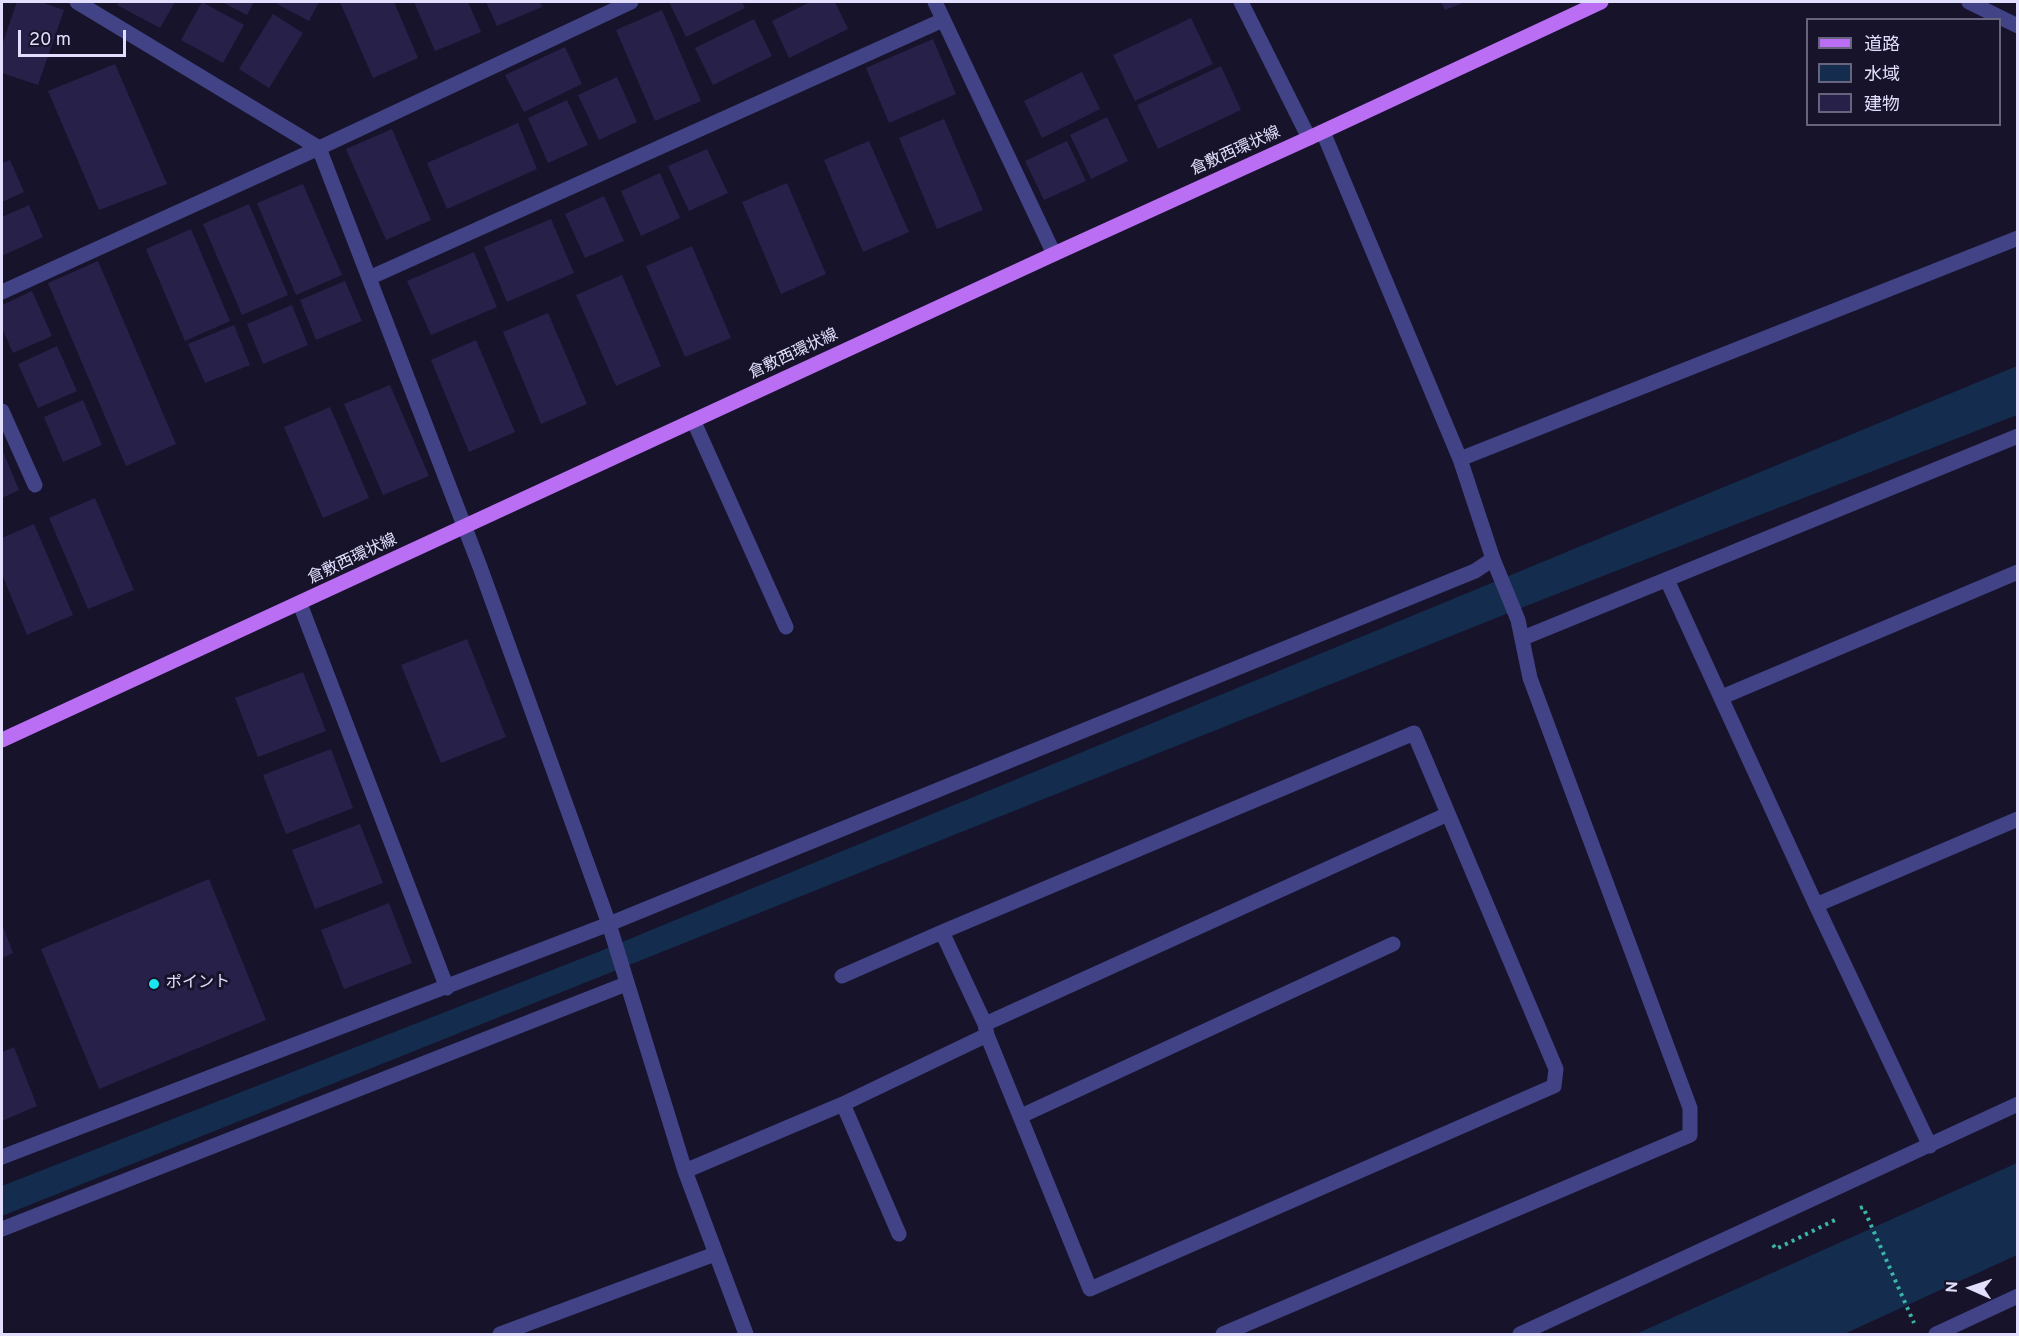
<!DOCTYPE html>
<html>
<head>
<meta charset="utf-8">
<style>
	body { margin:0 }
	#map { position:relative; width:2019px; height:1336px; overflow:hidden; background:#16132a; font-family:Overpass,"Noto Sans JP",sans-serif }
	canvas { display:block }
	.frame { position:absolute; inset:0; border:3px solid #e1dffd; pointer-events:none }
	.legend { position:absolute; left:1806px; top:18px; width:195px; height:108px; box-sizing:border-box; background:#16132a; border:2px solid #67657e; margin:0; padding:8px 10px; list-style:none; font-size:18px; color:#e1dffd }
	.legend li { display:flex; align-items:center; gap:12px; height:30px }
	.legend b { width:30px; border:2px solid #67657e }
	.north { position:absolute; left:1941px; top:1258px; width:60px; height:60px; -webkit-text-stroke:4px #16132a; paint-order:stroke; rotate:273deg; font-size:16px; font-weight:700; line-height:24px; text-align:center; color:#e1dffd }
	.north::after { content:''; display:block; margin:auto; width:21px; height:27px; background:#e1dffd; clip-path:polygon(50% 0,100% 100%,50% 72%,0 100%) }
	.scale { position:absolute; left:18px; top:30px; width:108px; height:27px; box-sizing:border-box; border:3px solid #e1dffd; border-top:0; padding-left:8px; font-size:18px; line-height:21px; white-space:nowrap; color:#e1dffd; -webkit-text-stroke:4px #16132a; paint-order:stroke }
</style>
</head>
<body>
<div id="map">
<canvas width="2019" height="1336"></canvas>
<div class="frame"></div>
<ul class="legend">
<li><b style="height:8px;background:#ba6ef4"></b>道路</li>
<li><b style="height:16px;background:#142d4e"></b>水域</li>
<li><b style="height:16px;background:#27214a"></b>建物</li>
</ul>
<div class="north">N</div>
<div class="scale">20 m</div>
</div>
<script>
const ctx = document.querySelector('canvas').getContext('2d');
ctx.lineJoin = 'round';
function paint(path, color) { ctx.fillStyle = color; ctx.fill(path, 'evenodd'); }
function trace(path, color, width, dash) { ctx.strokeStyle = color; ctx.lineWidth = width; ctx.lineCap = dash ? 'butt' : 'round'; ctx.setLineDash(dash || []); ctx.stroke(path); }
function drawText(font, color, halo, rows, align = 'center') {
  ctx.font = font + ' Overpass,"Noto Sans JP",sans-serif'; ctx.lineWidth = 6; ctx.setLineDash([]); ctx.textBaseline = 'middle'; ctx.strokeStyle = halo; ctx.fillStyle = color; for (const [text, x, y, turn = 0] of rows) {
    ctx.save(); ctx.translate(x, y); ctx.rotate((+turn || 0) * Math.PI / 180); ctx.textAlign = isNaN(turn) ? turn : align; if (halo) ctx.strokeText(text, 0, 0); ctx.fillText(text, 0, 0); ctx.restore();
  }
}
paint(new Path2D(`
	M2017 366V415L1531 604 2 1216V1186L598 952Z
	M2017 1163V1255L1844 1334H1636Z`), '#142d4e');
paint(new Path2D(`
	M17 2H41L64 10 38 85 2 73V45Z
	M119 2H175L160 28 117 5Z
	M202 2 244 25 223 63 181 40Z
	M222 2H254L247 15Z
	M279 2H319L309 21 277 4Z
	M340 2H394L418 58 373 78Z
	M414 2H468L481 32 435 51Z
	M486 2H540L542 7 497 26Z
	M669 2H742L745 8 686 37Z
	M810 2H835L848 29 789 58 772 21Z
	M1441 2H1465L1445 10Z
	M662 10 701 101 655 121 616 30Z
	M273 14 303 33 269 88 239 69Z
	M1191 18 1213 64 1135 101 1113 55Z
	M754 19 772 56 713 85 695 48Z
	M933 39 956 94 889 123 866 68Z
	M565 47 582 84 524 112 505 75Z
	M115 64 167 184 99 210 48 91Z
	M1221 66 1241 110 1158 149 1137 105Z
	M1082 72 1100 109 1042 138 1024 101Z
	M617 77 637 122 599 140 578 95Z
	M567 100 588 145 548 163 528 118Z
	M1107 117 1128 161 1091 179 1070 135Z
	M944 119 983 210 937 229 899 138Z
	M518 123 537 169 447 209 427 163Z
	M392 129 431 220 386 240 346 149Z
	M869 141 909 232 863 252 824 160Z
	M1067 141 1086 181 1044 200 1025 161Z
	M707 149 728 193 689 211 668 166Z
	M10 160 24 192 2 202V163Z
	M660 173 680 218 641 236 621 191Z
	M787 183 826 274 781 294 742 202Z
	M303 184 342 275 296 295 257 203Z
	M604 196 624 241 585 258 565 214Z
	M249 204 288 295 242 315 203 224Z
	M29 205 43 237 2 256V217Z
	M551 219 574 273 507 302 484 247Z
	M191 229 230 321 185 341 146 249Z
	M692 246 731 338 685 357 646 266Z
	M474 252 497 307 431 335 407 281Z
	M98 261 176 444 126 466 48 283Z
	M622 275 661 366 616 386 576 295Z
	M345 281 362 321 316 340 300 300Z
	M32 291 52 336 13 353 2 328V305Z
	M292 305 308 345 263 364 247 324Z
	M548 313 587 404 541 424 503 332Z
	M234 325 250 365 205 383 188 344Z
	M476 340 515 432 469 452 431 360Z
	M57 346 77 391 38 408 18 364Z
	M390 385 429 476 383 495 344 404Z
	M83 400 102 445 63 462 44 417Z
	M330 407 369 498 323 518 284 427Z
	M2 449 19 490 2 498Z
	M95 498 134 590 88 609 49 518Z
	M34 524 73 615 27 635 2 574V538Z
	M467 639 506 737 441 763 401 665Z
	M303 672 326 731 258 757 235 698Z
	M331 749 353 808 286 834 263 775Z
	M360 824 383 883 315 909 292 850Z
	M209 879 266 1020 99 1089 41 949Z
	M389 903 412 963 344 989 321 930Z
	M2 924 13 953 2 958Z
	M14 1047 37 1106 2 1121V1052Z`), '#27214a');
trace(new Path2D(`
	M1860 1208 1863 1207 1914 1323
	M1773 1245 1776 1249 1837 1219`), '#3bb5a7', 4, [3, 4.5]);
trace(new Path2D(`
	M77 2 319 148 480 567 609 924 685 1171 746 1334
	M935 2 1054 254
	M1241 2 1309 138
	M1969 2 2018 26
	M369 278 943 20
	M2 292 319 148 631 2
	M2 411 35 485
	M694 422 786 627
	M1460 459 2018 238
	M1667 580 1816 905 1930 1146
	M300 604 447 988
	M1523 638 2018 436
	M1722 697 2018 572
	M1816 905 2018 819
	M842 976 942 932 1414 733 1556 1069 1554 1086 1090 1289 987 1035 985 1024 942 932
	M985 1024 1448 814
	M843 1104 899 1234
	M1021 1116 1393 944
	M2 1157 609 924 1475 571 1493 559 1460 459 1323 132
	M685 1171 843 1104 987 1035
	M2 1229 626 984
	M500 1334 715 1254
	M1223 1334 1690 1135V1108L1530 678 1518 620 1493 559
	M1520 1334 2018 1104
	M1936 1334 2018 1296`), '#424386', 15);
trace(new Path2D(`
	M2 740 1054 254 1309 138 1601 2`), '#ba6ef4', 15);
for (const [x, y, r, color] of [
	[154,984,6,"#1ae5ee"]
]) { const dot = new Path2D(); dot.arc(x, y, r, 0, 2 * Math.PI); ctx.fillStyle = color; ctx.fill(dot); trace(dot, '#16132a', 2); }
drawText('16px', '#e1dffd', '#16132a', [
	["倉敷西環状線",1236,152,-24],
	["倉敷西環状線",794,355,-25],
	["倉敷西環状線",353,560,-25]
]);
drawText('16px', '#e1dffd', '#16132a', [
	["ポイント",166,984]
], 'left');
</script>
</body>
</html>
